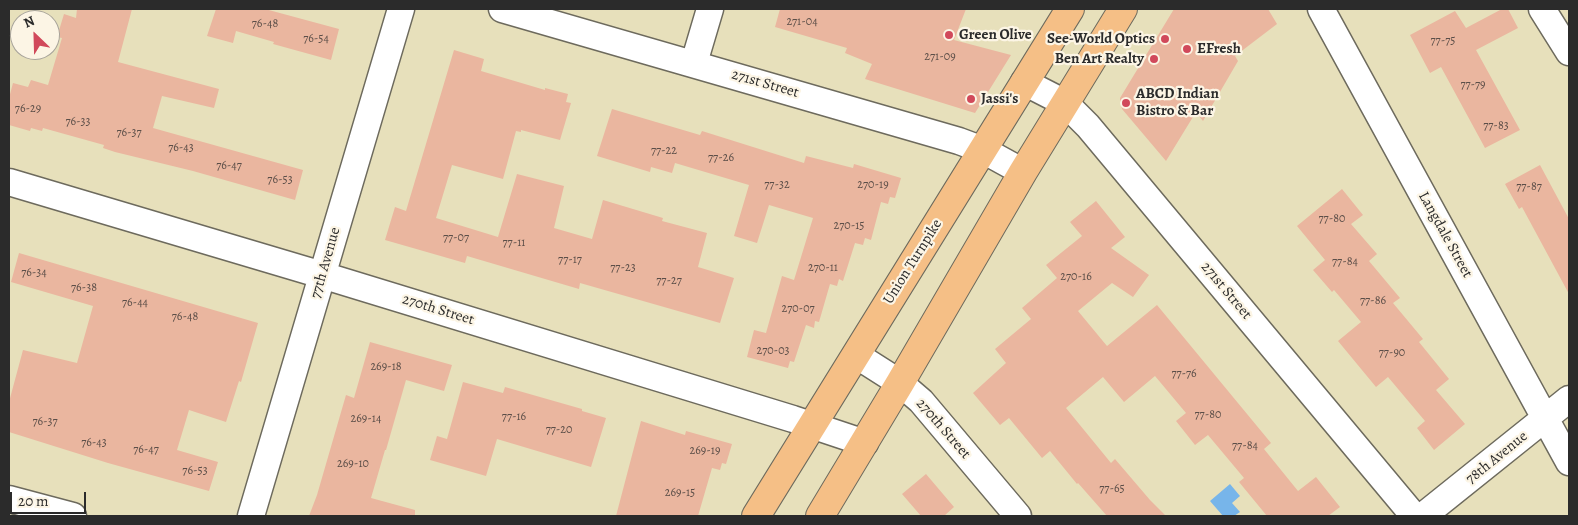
<!DOCTYPE html>
<html>
<head>
<meta charset="utf-8">
<style>
	body { margin:0 }
	#map { position:relative; width:1578px; height:525px; overflow:hidden; background:#e7e0bb; font-family:Alegreya,serif }
	canvas { display:block }
	.frame { position:absolute; inset:0; border:10px solid #2b2b2b; pointer-events:none }
	.north { position:absolute; left:10px; top:10px; width:50px; height:50px; box-sizing:border-box; background:#fcf5e5; border:1px solid #a8a49b; border-radius:50%; rotate:336deg; font-size:14px; font-weight:700; line-height:20px; text-align:center; color:#2b2b2b }
	.north::after { content:''; display:block; margin:auto; width:18px; height:22px; background:#d1495b; clip-path:polygon(50% 0,100% 100%,50% 72%,0 100%) }
	.scale { position:absolute; left:10px; top:492px; width:76px; height:22px; box-sizing:border-box; border:2px solid #2b2b2b; border-top:0; padding-left:6px; font-size:15px; line-height:18px; white-space:nowrap; color:#2b2b2b; -webkit-text-stroke:4px #fcf5e5; paint-order:stroke }
</style>
</head>
<body>
<div id="map">
<canvas width="1578" height="525"></canvas>
<div class="frame"></div>
<div class="north">N</div>
<div class="scale">20 m</div>
</div>
<script>
const ctx = document.querySelector('canvas').getContext('2d');
ctx.lineJoin = 'round';
function paint(path, color) { ctx.fillStyle = color; ctx.fill(path, 'evenodd'); }
function trace(path, color, width, dash) { ctx.strokeStyle = color; ctx.lineWidth = width; ctx.lineCap = dash ? 'butt' : 'round'; ctx.setLineDash(dash || []); ctx.stroke(path); }
function drawText(font, color, halo, rows, align = 'center') {
  ctx.font = font + ' Alegreya,serif'; ctx.lineWidth = 4.5; ctx.setLineDash([]); ctx.textBaseline = 'middle'; ctx.strokeStyle = halo; ctx.fillStyle = color; for (const [text, x, y, turn = 0] of rows) {
    ctx.save(); ctx.translate(x, y); ctx.rotate((+turn || 0) * Math.PI / 180); ctx.textAlign = isNaN(turn) ? turn : align; if (halo) ctx.strokeText(text, 0, 0); ctx.fillText(text, 0, 0); ctx.restore();
  }
}
paint(new Path2D(`
	M1230 484 1240 496 1232 503 1240 512 1234 516H1223L1210 501Z`), '#77b5ea');
paint(new Path2D(`
	M77 9H132L118 62 219 89 214 108 162 96 153 128 303 170 295 200 193 171 115 152 103 148 104 145 43 128 42 131 31 128 30 131 9 125V98L13 83 28 87 31 80 48 85 62 38 57 37 64 14 76 18Z
	M216 9H265L339 29 331 60 273 44 274 42 236 31 233 43 207 36Z
	M780 9H966L954 40 1011 55 975 113 865 79 872 64 845 53 847 48 775 27Z
	M1174 9H1268L1277 24 1235 56 1238 61 1203 121 1196 112 1166 161 1122 109 1120 101V98Z
	M1502 9H1508L1518 28 1476 50 1520 130 1485 148 1441 67 1430 73 1410 35 1455 11 1466 28Z
	M454 50 484 59 481 71 545 90V88L568 94 566 102 571 103 560 140 521 130V132L516 131 503 179 452 165 436 218 498 237 517 174 564 186 554 228 592 239 603 200 663 218 662 221 707 233 698 267 734 278 720 323 580 283 579 289 467 256 465 263 385 240 395 207 406 211Z
	M612 109 700 135 702 131 804 163 806 156 853 168 854 164 901 178 895 198 890 197 888 204 881 202 871 240 865 238 863 245 855 243 843 281 839 279 837 286 830 284 819 322 815 321 814 328 806 325 794 362 790 361 788 368 747 357 754 330 766 333 782 276 794 280 813 218 769 205 757 243 734 236 749 185 675 163 672 173 651 167 650 172 597 156Z
	M1540 165 1569 219V294L1522 207 1519 209 1505 184Z
	M1342 189 1363 215 1351 224 1377 254 1369 261 1400 298 1393 303 1423 339 1419 342 1449 379 1436 390 1465 424 1434 450 1417 428 1425 421 1388 377 1376 387 1338 341 1361 322 1334 290 1332 292 1313 270 1325 260 1297 226Z
	M1096 201 1125 237 1111 248 1149 275 1133 297 1112 283 1078 311 1107 346 1157 305 1271 443 1264 449 1298 491 1316 477 1340 507 1328 516H1267L1239 482 1244 478 1208 435 1195 445 1176 421 1186 413 1155 376 1124 402 1103 377 1066 408 1111 463 1115 459 1150 500 1166 516H1107L1078 483 1077 484 1050 451 1042 458 1009 418 1000 425 973 393 1006 363 995 349 1031 319 1022 308 1057 278 1046 265 1082 236 1070 222Z
	M19 253 258 323 241 382 239 381 226 422 189 410 177 450 218 462 209 491 108 463 9 432V402L23 350 77 363 93 306 11 282Z
	M370 342 452 365 444 391 406 380 386 450H385L371 498 415 510V516H309L317 495 346 395 354 398Z
	M463 382 503 393 505 387 582 409V411L606 418 591 467 497 439 486 476 430 460 437 436 447 439Z
	M641 421 685 435 686 431 732 444 726 464 722 463 720 470 712 468 698 516H616Z
	M926 474 954 507 944 516H921L902 494Z`), '#eab69f');
const minor = new Path2D(`
	M502 9 959 141 983 150 1023 172
	M1321 9 1569 462
	M1542 9 1569 52
	M694 63 710 9
	M1024 82 1065 103 1088 126 1414 516
	M9 182 322 275 793 419 865 443
	M856 355 900 383 921 401 1018 516
	M9 499 73 516
	M251 516 401 9
	M1423 516 1569 399`);
const major = new Path2D(`
	M756 516 1070 9
	M820 516 900 383 1023 172 1123 9`);
trace(minor, '#6d6a5d', 29);
trace(major, '#6d6a5d', 30);
trace(minor, '#fff', 26);
trace(major, '#f5bf86', 28);
for (const [x, y, r, color] of [
	[949,35,5,"#d1495b"],
	[1165,39,5,"#d1495b"],
	[1187,49,5,"#d1495b"],
	[1154,59,5,"#d1495b"],
	[971,99,5,"#d1495b"],
	[1126,103,5,"#d1495b"]
]) { const dot = new Path2D(); dot.arc(x, y, r, 0, 2 * Math.PI); ctx.fillStyle = color; ctx.fill(dot); trace(dot, '#fcf5e5', 2); }
drawText('12px', '#5b4e48', null, [
	["271-04",802,22],
	["76-48",265,24],
	["76-54",316,39],
	["77-75",1443,41],
	["271-09",940,57],
	["77-79",1473,85],
	["76-29",28,109],
	["76-33",78,122],
	["77-83",1496,126],
	["76-37",129,133],
	["76-43",181,148],
	["77-22",664,151],
	["77-26",721,158],
	["76-47",229,166],
	["76-53",280,180],
	["77-32",777,185],
	["270-19",873,185],
	["77-87",1529,187],
	["77-80",1332,219],
	["270-15",849,226],
	["77-07",456,238],
	["77-11",514,243],
	["77-17",570,260],
	["77-84",1345,262],
	["77-23",623,268],
	["270-11",823,268],
	["76-34",34,273],
	["270-16",1076,277],
	["77-27",669,281],
	["76-38",84,288],
	["77-86",1373,301],
	["76-44",135,303],
	["270-07",798,309],
	["76-48",185,317],
	["270-03",773,351],
	["77-90",1392,353],
	["269-18",386,367],
	["77-76",1184,374],
	["77-80",1208,415],
	["77-16",514,417],
	["269-14",366,419],
	["76-37",45,422],
	["77-20",559,430],
	["76-43",94,443],
	["77-84",1245,446],
	["76-47",146,450],
	["269-19",705,451],
	["269-10",353,464],
	["76-53",195,471],
	["77-65",1112,489],
	["269-15",680,493]
]);
drawText('bold 15px', '#2b2b2b', '#fcf5e5', [
	["Green Olive",959,35],
	["See-World Optics",1155,39,"right"],
	["EFresh",1197,49],
	["Ben Art Realty",1144,59,"right"],
	["ABCD Indian",1136,94],
	["Bistro & Bar",1136,111],
	["Jassi's",981,99]
], 'left');
drawText('15px', '#2b2b2b', '#fcf5e5', [
	["271st Street",765,84,16],
	["Langdale Street",1445,235,61],
	["Union Turnpike",913,262,-58],
	["77th Avenue",326,263,-74],
	["271st Street",1226,291,50],
	["270th Street",438,310,17],
	["270th Street",943,429,49],
	["78th Avenue",1497,458,-39]
]);
</script>
</body>
</html>
